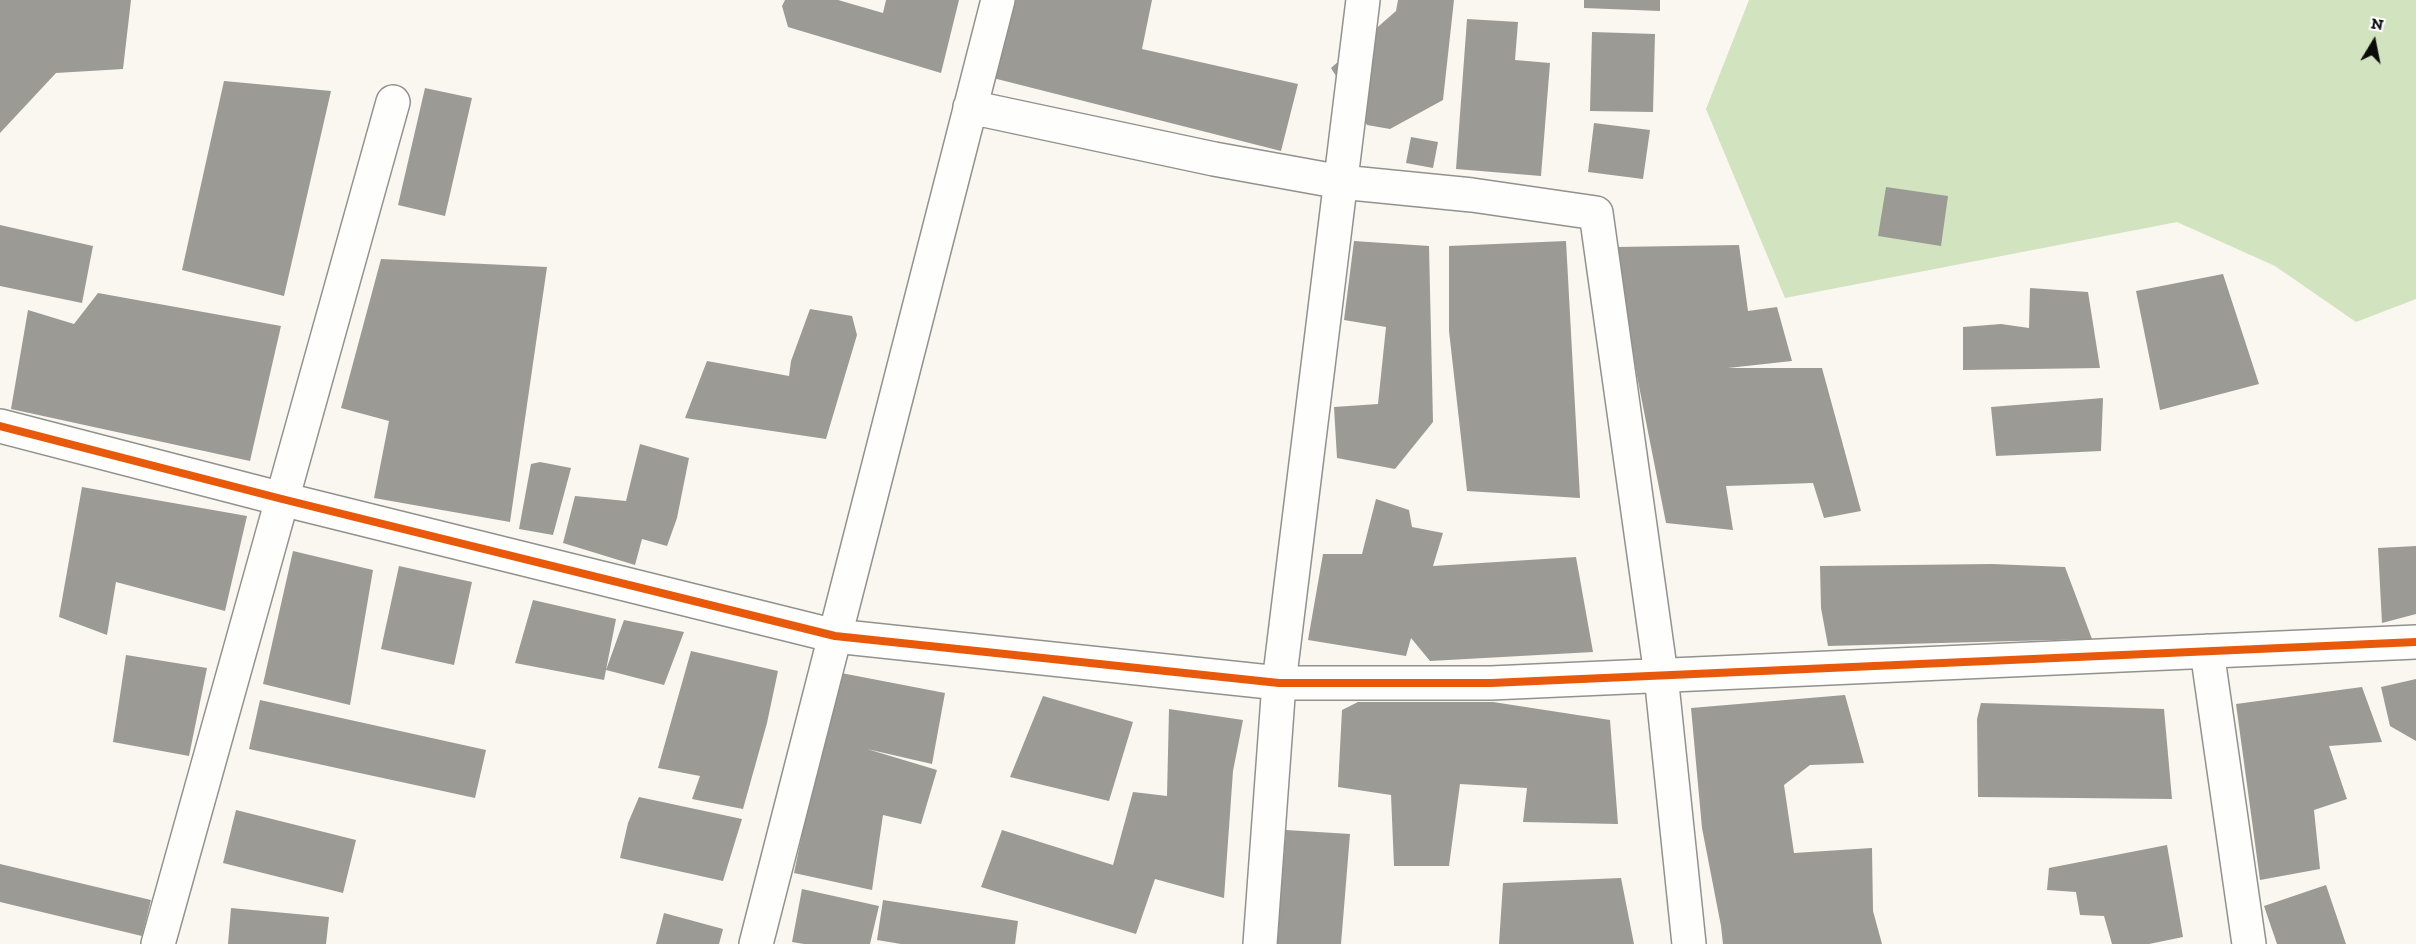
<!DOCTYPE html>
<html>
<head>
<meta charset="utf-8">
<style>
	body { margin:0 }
	#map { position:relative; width:2416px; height:944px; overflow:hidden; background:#f9f7ef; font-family:"Zilla Slab",serif }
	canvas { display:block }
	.north { position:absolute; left:2344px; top:12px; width:60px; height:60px; -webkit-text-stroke:4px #fff; paint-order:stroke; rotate:10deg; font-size:16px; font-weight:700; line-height:24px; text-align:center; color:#0b0b0b }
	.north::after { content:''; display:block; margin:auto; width:21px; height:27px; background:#0b0b0b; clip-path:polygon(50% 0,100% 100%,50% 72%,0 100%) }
</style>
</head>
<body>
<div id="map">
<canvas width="2416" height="944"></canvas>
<div class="north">N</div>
</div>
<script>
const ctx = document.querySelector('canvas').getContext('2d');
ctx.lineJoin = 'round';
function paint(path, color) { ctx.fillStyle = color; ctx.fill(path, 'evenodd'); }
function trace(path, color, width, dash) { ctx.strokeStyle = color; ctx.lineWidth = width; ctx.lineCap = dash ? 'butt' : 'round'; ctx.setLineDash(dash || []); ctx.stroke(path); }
paint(new Path2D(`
	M1749 0H2416V299L2356 322 2275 266 2177 222 1785 298 1706 109Z`), '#d2e3c0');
paint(new Path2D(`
	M0 0H131L123 69 56 73 0 133Z
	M785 0H838L883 13 886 0H959L941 73 788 27 782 6Z
	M1009 0H1152L1142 49 1298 84 1281 151 993 78Z
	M1398 0H1454L1443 100 1390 129 1367 125 1331 68 1396 11Z
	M1584 0H1660V11L1584 8Z
	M1467 19 1518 22 1515 60 1550 63 1541 176 1456 169Z
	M1592 32 1655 34 1653 112 1590 111Z
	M224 81 331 91 284 296 182 270Z
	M425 88 472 98 445 216 398 205Z
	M1594 123 1650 130 1643 179 1588 172Z
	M1411 137 1438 142 1433 168 1406 163Z
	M1886 187 1948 196 1941 246 1878 236Z
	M0 225 93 246 82 303 0 286Z
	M1354 241 1429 246 1433 422 1395 469 1337 458 1334 407 1378 404 1386 327 1344 320Z
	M1566 241 1580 498 1467 491 1449 331V246Z
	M1739 245 1748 311 1777 307 1792 361 1728 368H1822L1861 511 1824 518 1813 483 1726 486 1733 530 1666 523 1637 376 1616 247Z
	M381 259 547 267 510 522 374 498 389 421 341 408Z
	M2223 274 2259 384 2160 410 2136 291Z
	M2030 288 2088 292 2100 368 1963 370V327L2001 324 2029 328Z
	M98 293 281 326 250 461 11 409 28 310 74 324Z
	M810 309 852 316 857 335 826 439 685 418 707 361 789 376 791 361Z
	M2103 398 2101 451 1996 456 1991 407Z
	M640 444 689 458 677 518 667 546 642 539 635 565 563 543 575 496 626 501Z
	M540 462 571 468 553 535 519 529 531 464Z
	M82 487 247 516 225 611 116 582 107 635 59 617Z
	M1376 499 1409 510 1412 527 1443 533 1433 566 1576 557 1593 652 1430 661 1411 638 1406 656 1308 640 1323 554H1362Z
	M2416 546V614L2382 623 2378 548Z
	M293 551 373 570 350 705 263 684Z
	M1992 564 2065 567 2092 639 1828 646 1821 608 1820 566Z
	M399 566 472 582 454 665 381 649Z
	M533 600 616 619 606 670 624 620 684 632 664 685 606 670 604 680 515 663Z
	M691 651 778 671 767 723 743 809 692 799 700 776 658 768Z
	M126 655 207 668 189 756 113 742Z
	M836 672 945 693 932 764 867 749 937 770 921 824 883 815 872 890 794 873Z
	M2416 679V741L2390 726 2381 687Z
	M2362 687 2382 742 2329 746 2347 799 2314 810 2320 869 2260 880 2236 704Z
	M1845 695 1864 763 1810 765 1784 785 1794 853 1872 848 1873 911 1882 944H1723L1721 926 1702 828 1691 708Z
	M1043 696 1133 722 1109 801 1010 777Z
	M260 700 486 750 475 798 249 749Z
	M1358 702H1493L1610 720 1618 824 1523 822 1527 788 1460 784 1449 866H1394L1391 795 1338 787 1342 710Z
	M1981 703 2164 709 2172 799 1978 797 1977 719Z
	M1169 709 1243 720 1233 771 1224 898 1155 879 1136 934 981 887 1002 830 1113 865 1133 792 1167 796Z
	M639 797 742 819 723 881 620 858 628 823Z
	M236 810 356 840 343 893 223 863Z
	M1286 830 1350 834 1341 944H1277Z
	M2167 845 2183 937 2149 944H2112L2104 916 2080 915 2076 892 2047 890 2049 868Z
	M0 864 151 900 142 936 0 902Z
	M1621 878 1634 944H1499L1503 883Z
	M2326 885 2346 944H2277L2264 906Z
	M802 889 879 906 870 944H804L792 942Z
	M883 900 1018 921 1015 944H901L877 940Z
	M231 908 329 917 326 944H228Z
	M664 913 723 929 719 944H656Z`), '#9c9a95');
const minor = new Path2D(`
	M970 107 1214 159 1341 182 1472 195 1596 213 1661 675 1689 944
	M0 426 282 499 835 636 1279 683H1491L2416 642
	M2207 651 2249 944
	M158 944 393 102
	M756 944 998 0
	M1260 944 1279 683 1363 0`);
trace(minor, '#92918e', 36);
trace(minor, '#fefefd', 33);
trace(new Path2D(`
	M0 426 282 499 835 636 1279 683H1491L2416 642`), '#e8590c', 8);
</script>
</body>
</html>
